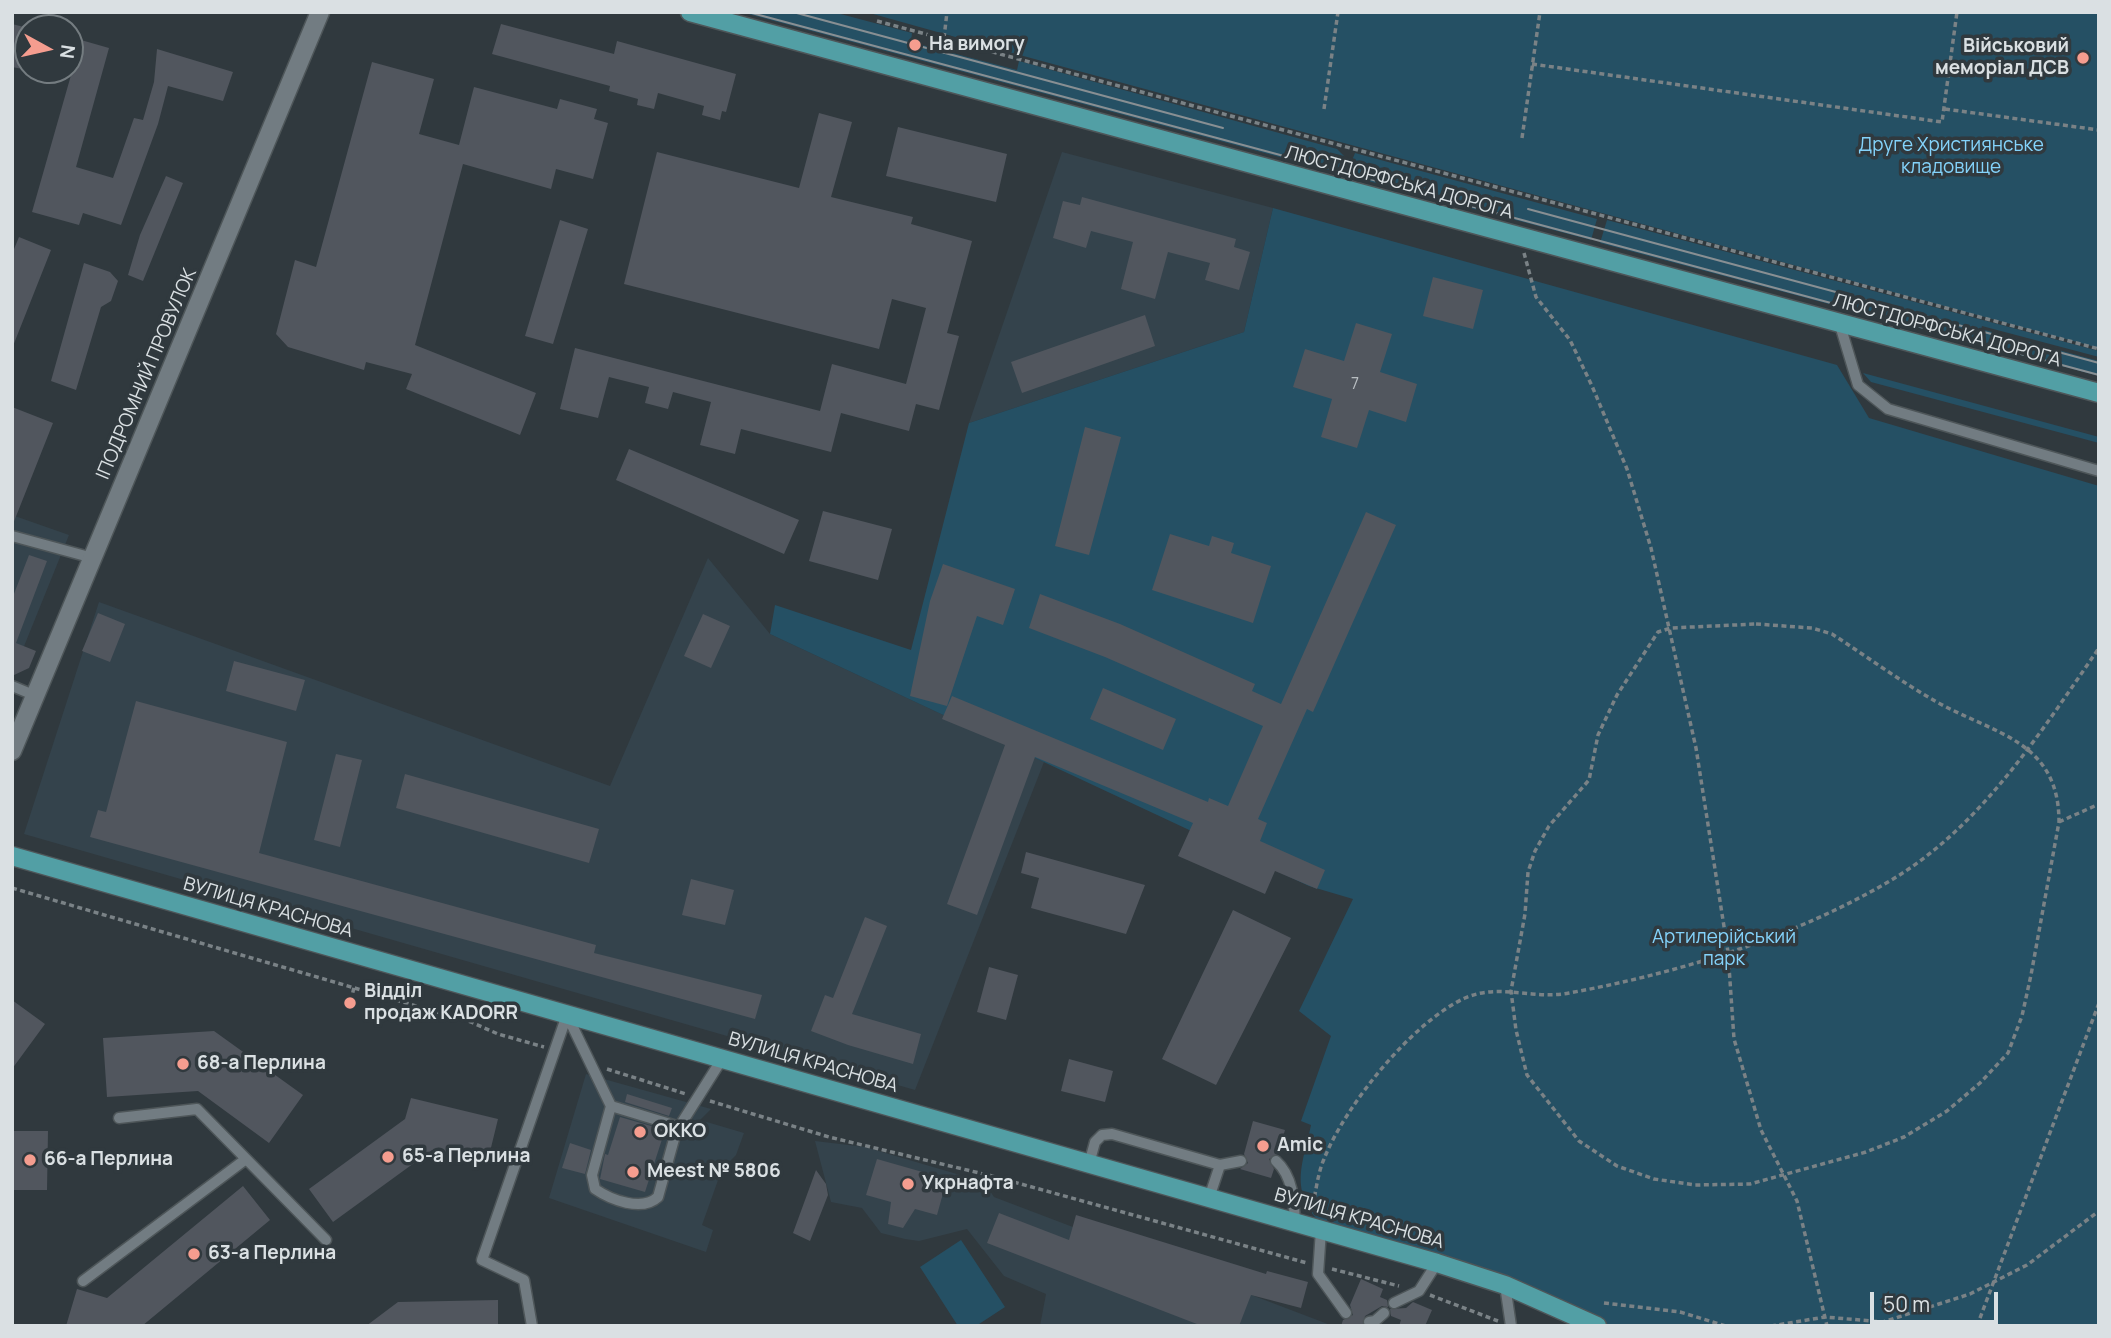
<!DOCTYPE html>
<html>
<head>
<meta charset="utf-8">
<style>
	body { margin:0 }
	#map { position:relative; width:2111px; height:1338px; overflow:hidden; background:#30393e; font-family:Manrope,sans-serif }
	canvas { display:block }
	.frame { position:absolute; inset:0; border:14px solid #dae0e3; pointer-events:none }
	.north { position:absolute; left:14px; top:14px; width:70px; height:70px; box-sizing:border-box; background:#30393e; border:2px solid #747c80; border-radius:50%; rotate:98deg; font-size:19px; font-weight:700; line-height:28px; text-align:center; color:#dae0e3 }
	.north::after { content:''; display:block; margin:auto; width:24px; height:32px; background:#f59d8f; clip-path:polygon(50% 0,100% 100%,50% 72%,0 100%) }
	.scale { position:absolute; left:1870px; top:1292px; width:128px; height:32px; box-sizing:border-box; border:4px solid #dae0e3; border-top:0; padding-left:9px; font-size:21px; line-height:24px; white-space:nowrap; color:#dae0e3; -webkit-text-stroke:5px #30393e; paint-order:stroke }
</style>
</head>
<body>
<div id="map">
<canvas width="2111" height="1338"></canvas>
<div class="frame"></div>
<div class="north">N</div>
<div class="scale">50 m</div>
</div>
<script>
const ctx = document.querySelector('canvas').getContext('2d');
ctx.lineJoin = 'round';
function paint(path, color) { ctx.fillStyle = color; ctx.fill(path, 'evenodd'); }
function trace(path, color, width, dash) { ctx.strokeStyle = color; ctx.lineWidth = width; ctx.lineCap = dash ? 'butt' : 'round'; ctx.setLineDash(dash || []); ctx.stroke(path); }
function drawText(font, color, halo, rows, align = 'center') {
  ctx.font = font + ' Manrope,sans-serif'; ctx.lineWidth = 7; ctx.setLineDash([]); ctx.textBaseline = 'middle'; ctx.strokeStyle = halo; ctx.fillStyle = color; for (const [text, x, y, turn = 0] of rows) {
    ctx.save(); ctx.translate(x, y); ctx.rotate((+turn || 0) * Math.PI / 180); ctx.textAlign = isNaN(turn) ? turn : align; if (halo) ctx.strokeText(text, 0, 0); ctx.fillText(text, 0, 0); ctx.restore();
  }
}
paint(new Path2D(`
	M1062 152 1273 208 1244 332 969 423Z
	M12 515 69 535 12 676Z
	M708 558 770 634 1044 762 915 1090 24 834 99 602 610 786Z
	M586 1074 711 1109 700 1120 744 1133 736 1155 722 1169 702 1225 713 1230 706 1252 549 1198Z
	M815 1141 865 1147 984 1182 994 1197 1333 1326H1040L1046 1294 1004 1276 967 1229 919 1241 905 1239 881 1233 862 1208 831 1202Z`), '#34434c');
paint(new Path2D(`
	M741 12H833L912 33 911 42 1017 70 1019 61 1337 149 1345 157 1339 173Z
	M866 12H2099V348L1016 54Z
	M1355 153 1597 219 1591 240 1353 177 1349 168Z
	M1273 208 1837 365 1869 418 2099 486V1326H1608L1582 1310 1322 1225C1289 1190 1302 1167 1311 1125L1301 1121 1331 1036 1299 1011 1353 899 1309 886 770 634 775 605 911 650 969 423 1244 332Z
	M1607 220 2099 351V357L1982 326 1981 329 2099 361V376L1600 243Z
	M1863 373 2099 437V443L1871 382Z
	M961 1240 1005 1307 976 1326H958L920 1267Z`), '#255064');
paint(new Path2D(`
	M12 24 28 28V70L12 67Z
	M501 24 614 54 617 41 736 74 726 112 722 111 720 120 702 115 704 106 658 93 654 109 637 105 638 99 609 91 610 86 492 54Z
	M81 40 109 48 76 167 113 178 134 118 143 120 154 82 157 49 233 72 223 101 168 86 158 124 121 225 83 213 79 225 32 212Z
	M372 62 434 79 419 134 459 145 474 87 557 109 560 99 597 109 594 119 608 123 593 179 556 169 551 189 463 164 415 345 536 393 520 435 406 389 412 374 366 362 364 370 288 347 276 334 295 260 316 267Z
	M819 113 852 122 831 197 913 217 911 224 972 241 947 333 959 336 939 410 916 404 909 431 841 413 831 452 741 429 735 454 700 445 711 402 673 392 668 409 645 403 649 387 609 377 598 418 560 409 575 348 820 411 832 364 906 384 926 308 892 299 879 349 624 284 657 152 799 188Z
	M898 127 1007 154 996 202 886 176Z
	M166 176 183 183 143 281 128 275 140 235Z
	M1082 197 1236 239 1234 247 1250 252 1239 290 1205 280 1210 263 1168 252 1155 299 1121 289 1133 242 1091 231 1086 248 1053 238 1063 201 1080 205Z
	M560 220 588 229 553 344 525 336Z
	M19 237 51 250 13 346 12 254Z
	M84 263 110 272 118 281 111 301 101 307 76 390 51 381Z
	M1433 277 1483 290 1473 329 1423 316Z
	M1145 315 1155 346 1022 393 1011 362Z
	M1356 323 1392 334 1380 372 1417 384 1406 422 1369 410 1357 448 1321 437 1332 399 1293 387 1305 349 1344 361Z
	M12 407 53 423 13 524 12 523Z
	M1085 427 1121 437 1089 555 1055 546Z
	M629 449 799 520 784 554 616 480Z
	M823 511 892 529 878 580 809 561Z
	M1366 512 1396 525 1313 712 1307 709 1258 819 1267 823 1260 841 1325 870 1317 889 1275 871 1265 894 1178 856 1193 823 1035 757 977 915 947 904 1005 745 942 719 952 696 1208 802 1209 798 1228 806 1263 726 1105 657 1029 628 1040 594 1120 624 1255 684 1252 691 1281 704Z
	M1170 534 1209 546 1212 536 1234 543 1231 553 1271 566 1253 623 1152 590Z
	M29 555 47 561 16 643 36 651 29 668 12 676V599Z
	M943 564 1015 589 1003 625 977 616 947 706 910 696 930 601Z
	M98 613 125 624 110 662 82 651Z
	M703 614 730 626 711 668 684 656Z
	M234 661 305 680 296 711 226 691Z
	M1103 688 1176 719 1163 750 1090 719Z
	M136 701 287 742 259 853 596 945 594 953 762 995 755 1019 90 837 98 810 106 812Z
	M336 754 362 760 340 847 314 840Z
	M405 774 599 829 589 863 396 808Z
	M1026 852 1145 885 1126 934 1031 908 1039 878 1021 873Z
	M691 879 734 890 725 925 682 915Z
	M1233 910 1291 938 1216 1085 1162 1059Z
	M865 917 887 926 852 1014 921 1034 913 1064 848 1045 811 1031 825 995 833 998Z
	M989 967 1018 975 1006 1020 977 1012Z
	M12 1000 45 1024 12 1069Z
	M214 1031 303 1095 269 1143 198 1091 107 1097 103 1038Z
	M1069 1059 1113 1071 1105 1102 1061 1091Z
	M627 1094 672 1108 669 1116 625 1102Z
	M411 1098 498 1119 487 1164 432 1150 333 1222 309 1189 405 1119Z
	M620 1117 665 1130 645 1192 600 1179 605 1154 608 1155Z
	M1253 1121 1285 1130 1278 1154 1269 1159 1274 1169 1271 1178 1240 1169 1248 1163 1244 1154Z
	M12 1131H48L47 1190H12Z
	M570 1143 591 1150 585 1174 562 1168Z
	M877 1159 947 1179 937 1215 915 1209 903 1228 888 1224 891 1202 866 1195Z
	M816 1170 826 1184 828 1195 810 1241 793 1233Z
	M243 1186 270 1220 142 1326H66L77 1289 107 1298Z
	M999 1213 1069 1240 1076 1215 1266 1274 1267 1271 1308 1282 1301 1308 1251 1295 1239 1326H1202L987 1243Z
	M1361 1279 1383 1289 1380 1297 1387 1300 1388 1307 1382 1306 1365 1316 1363 1326H1341L1343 1320 1353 1315 1350 1305Z
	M498 1300V1326H366L398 1302Z
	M1413 1302 1432 1310 1425 1326H1399L1401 1320 1391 1316 1390 1309 1406 1308Z`), '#51565e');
const service = new Path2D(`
	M1840 325 1858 385 1888 409 2099 471
	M12 536 93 558
	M12 686 36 696
	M567 1015 611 1106 592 1175 595 1189C611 1200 642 1212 658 1197L676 1132 722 1059
	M611 1106 680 1127
	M119 1118 197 1109 326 1240
	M1276 1161C1293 1176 1294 1201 1295 1223
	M1089 1164 1095 1142 1102 1135 1112 1134 1220 1165 1241 1161
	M1209 1198 1220 1165
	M1321 1230 1318 1274 1346 1313
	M83 1281 246 1159
	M1505 1285 1511 1326
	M1394 1303 1419 1291 1437 1263
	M1369 1322 1375 1321 1384 1313
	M532 1326 524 1280 482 1260 567 1015`);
const minor = new Path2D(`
	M12 751 320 12`);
const primary = new Path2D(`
	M690 12 2099 393
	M12 856 1437 1263 1505 1285 1597 1326`);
trace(service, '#4e5659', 13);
trace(minor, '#4e5659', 21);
trace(primary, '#4e5659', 21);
trace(new Path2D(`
	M877 21 2099 349
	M944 38 947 12
	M1532 64 1942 122 1957 12
	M1324 109 1338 12
	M1945 109 2099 130
	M1522 138 1540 12
	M1524 253 1536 297 1570 340 1592 386 1627 469 1651 548 1696 748 1728 952 1734 1039 1761 1130 1797 1201 1827 1326
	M1756 624 1812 628 1832 634C1866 656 1900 681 1935 701 1993 734 2059 740 2059 822L2031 975 2022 1016 2008 1053 1980 1083 1947 1111 1904 1137 1866 1152 1750 1184 1695 1185 1654 1179 1617 1166 1579 1141 1527 1075 1516 1030 1511 991 1525 914 1528 872 1535 851 1549 826 1589 780 1598 735 1617 695 1658 632 1671 628Z
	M2059 822 2099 804
	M12 888 471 1022 498 1034 544 1047
	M351 1001 354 987
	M607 1069 686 1094
	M710 1101 829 1137 992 1176 1307 1263
	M1313 1205C1316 1190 1318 1173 1324 1159 1345 1106 1412 1022 1465 998 1499 983 1534 1000 1569 993 1679 973 1792 938 1888 882 1980 829 2040 733 2099 648
	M1332 1269 1399 1286
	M1430 1295 1498 1321
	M1604 1303 1680 1312 1726 1326
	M1771 1326 1825 1317 1883 1322 1970 1294 2027 1265 2099 1211
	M1977 1326 2099 1003`), '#7a8286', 3.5, [5, 3.5]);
trace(service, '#727c82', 10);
trace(minor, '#727c82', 18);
trace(primary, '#529fa5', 18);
trace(new Path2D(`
	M748 12 2099 375
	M793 12 1223 128
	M1528 209 2099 363`), '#888f93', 2);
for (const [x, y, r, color] of [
	[915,45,7,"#f59d8f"],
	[2083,58,7,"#f59d8f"],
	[350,1003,7,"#f59d8f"],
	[183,1064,7,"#f59d8f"],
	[640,1132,7,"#f59d8f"],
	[1263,1146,7,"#f59d8f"],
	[388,1157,7,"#f59d8f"],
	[30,1160,7,"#f59d8f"],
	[633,1172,7,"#f59d8f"],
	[908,1184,7,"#f59d8f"],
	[194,1254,7,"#f59d8f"]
]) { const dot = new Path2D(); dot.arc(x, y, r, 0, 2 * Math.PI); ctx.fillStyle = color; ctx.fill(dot); trace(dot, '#30393e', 2.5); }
drawText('16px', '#b8bec2', null, [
	["7",1355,385]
]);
drawText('bold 19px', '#dae0e3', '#30393e', [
	["На вимогу",929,45],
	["Військовий",2069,47,"right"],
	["меморіал ДСВ",2069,69,"right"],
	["Відділ",364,992],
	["продаж KADORR",364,1014],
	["68-а Перлина",197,1064],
	["ОККО",654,1132],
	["Amic",1277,1146],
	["65-а Перлина",402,1157],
	["66-а Перлина",44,1160],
	["Meest № 5806",647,1172],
	["Укрнафта",922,1184],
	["63-а Перлина",208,1254]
], 'left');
drawText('19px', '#84d3fb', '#30393e', [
	["Друге Християнське",1951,146],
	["кладовище",1951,168],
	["Артилерійський",1724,938],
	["парк",1724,960]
]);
drawText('19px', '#dae0e3', '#30393e', [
	["ЛЮСТДОРФСЬКА ДОРОГА",1399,183,15],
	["ЛЮСТДОРФСЬКА ДОРОГА",1947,331,15],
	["ІПОДРОМНИЙ ПРОВУЛОК",147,374,-67],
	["ВУЛИЦЯ КРАСНОВА",268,908,16],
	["ВУЛИЦЯ КРАСНОВА",813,1063,16],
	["ВУЛИЦЯ КРАСНОВА",1359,1219,16]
]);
</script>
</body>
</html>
